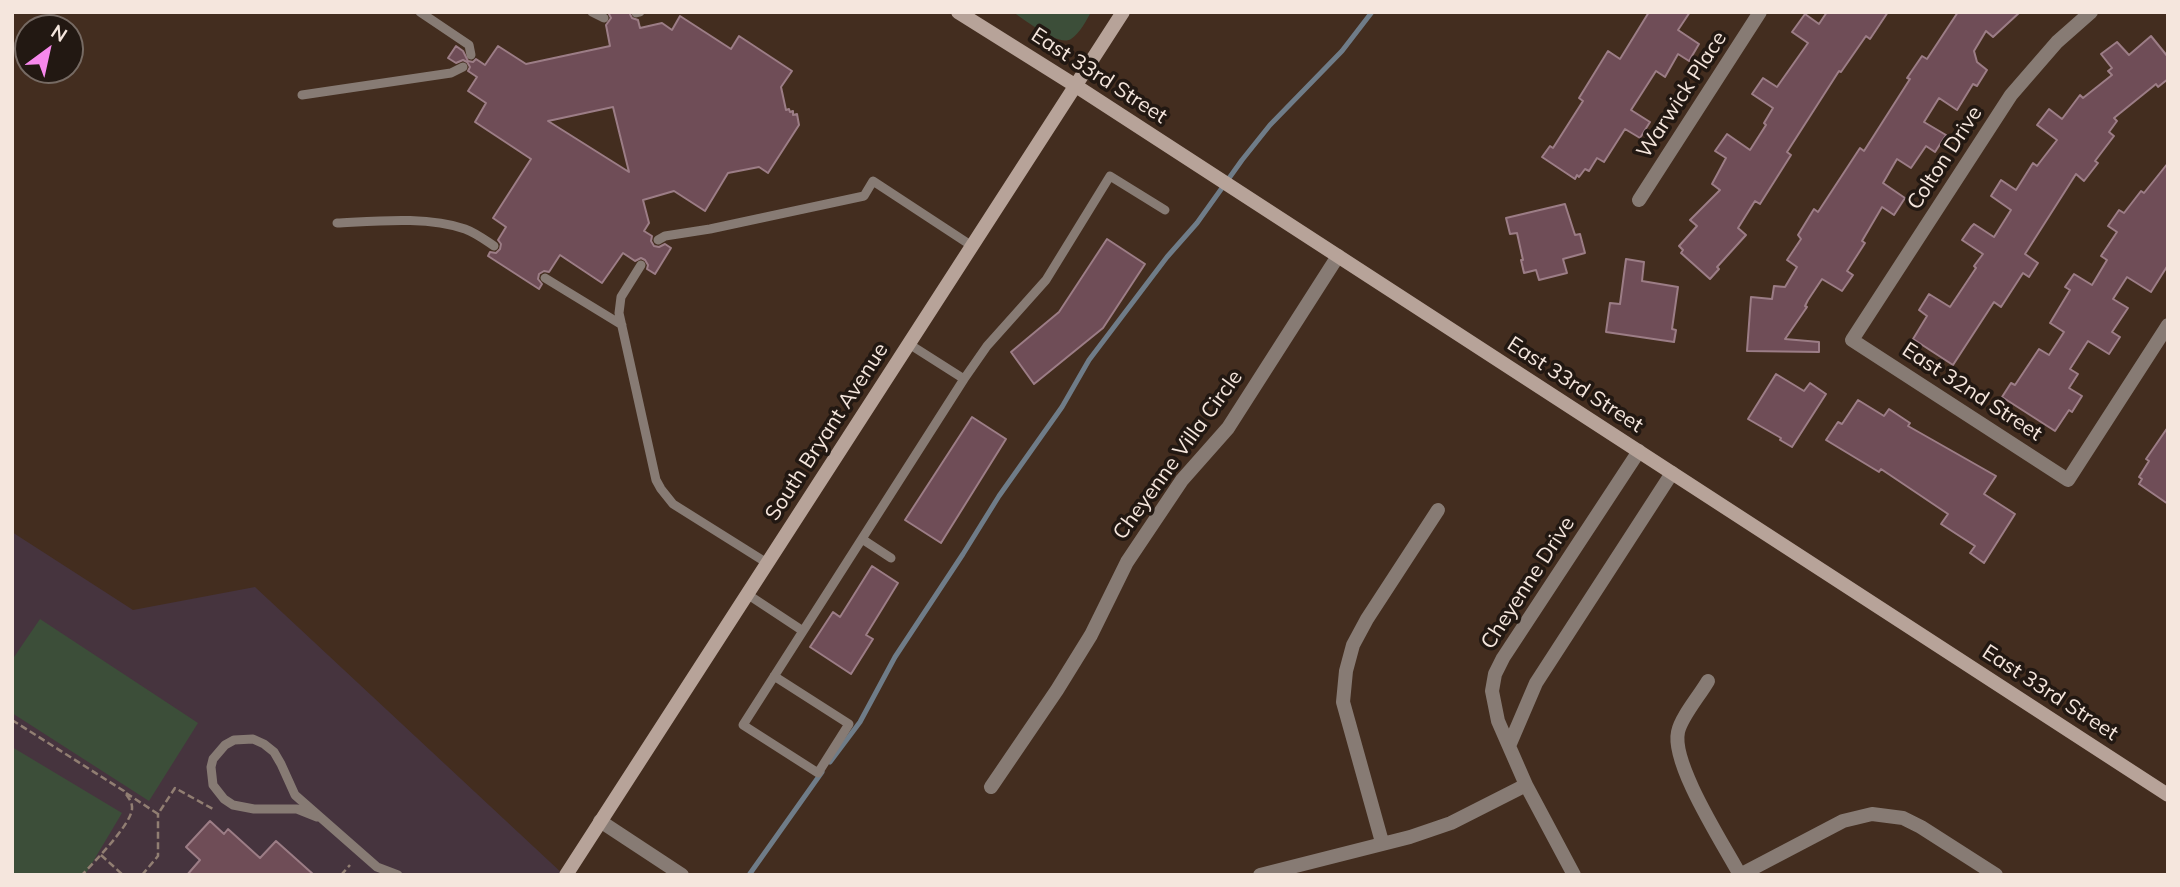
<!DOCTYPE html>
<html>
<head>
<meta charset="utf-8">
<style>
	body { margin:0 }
	#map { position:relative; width:2180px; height:887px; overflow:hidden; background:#432d1f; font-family:Mulish,sans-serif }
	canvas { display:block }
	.frame { position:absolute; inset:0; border:14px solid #f5e6dd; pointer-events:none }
	.north { position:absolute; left:14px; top:14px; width:70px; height:70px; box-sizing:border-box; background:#221812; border:2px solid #766a63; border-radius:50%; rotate:33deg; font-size:19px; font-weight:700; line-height:28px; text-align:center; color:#f5e6dd }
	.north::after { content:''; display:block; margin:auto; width:24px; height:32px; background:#f788ec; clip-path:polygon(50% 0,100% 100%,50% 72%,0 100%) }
</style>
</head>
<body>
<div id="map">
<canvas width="2180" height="887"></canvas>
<div class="frame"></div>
<div class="north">N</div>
</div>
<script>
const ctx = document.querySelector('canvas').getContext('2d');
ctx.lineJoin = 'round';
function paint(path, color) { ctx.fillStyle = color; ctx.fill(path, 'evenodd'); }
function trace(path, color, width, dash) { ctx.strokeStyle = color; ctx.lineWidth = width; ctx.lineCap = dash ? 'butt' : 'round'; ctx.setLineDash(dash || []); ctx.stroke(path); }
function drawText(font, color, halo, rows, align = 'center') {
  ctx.font = font + ' Mulish,sans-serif'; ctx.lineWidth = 7; ctx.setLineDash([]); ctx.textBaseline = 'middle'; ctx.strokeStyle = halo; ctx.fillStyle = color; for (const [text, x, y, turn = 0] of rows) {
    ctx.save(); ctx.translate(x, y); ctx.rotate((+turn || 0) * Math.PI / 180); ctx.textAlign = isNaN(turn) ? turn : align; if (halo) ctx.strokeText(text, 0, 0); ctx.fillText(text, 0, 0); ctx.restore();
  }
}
paint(new Path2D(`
	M12 532 133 610 255 587 564 875H12Z`), '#46343e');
paint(new Path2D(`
	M1013 12H1091C1086 21 1080 33 1071 39 1059 47 1025 20 1013 12Z
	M40 619 198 723 149 801 12 713V660Z
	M12 747 122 813 85 875H12Z`), '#3c4e39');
trace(new Path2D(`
	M830 762 860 722 895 657 963 554 999 496 1062 407 1089 360 1167 257 1197 223 1242 160 1270 125 1342 51 1372 12
	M749 875 822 772`), '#6f7c88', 5);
const building = new Path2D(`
	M608 12H629L632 18 638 20 640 28 662 23 672 30 680 16 731 49 739 36 792 71 781 87 786 110 789 109 790 112 793 111V115L797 114 799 125 768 173 759 167 728 173 705 211 674 191 643 200 649 223 644 231 652 236 651 241 654 246 659 247 665 244 671 248 655 274 647 269 648 265 645 260 641 258 635 261 623 253 602 283 560 255 549 272 544 271 539 274 538 279 542 284 539 289 488 256 490 252 496 253 500 249 501 244 498 240 506 227 493 218 531 159 475 122 486 103 468 91 477 77 468 71 470 67 467 62 463 60 456 63 448 58 456 46 463 51 468 61 473 62 476 59 485 65 498 46 526 64 610 46 606 25 611 18ZM613 107 629 172 548 121Z
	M1649 12H1690L1678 30 1699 44 1689 61 1678 54 1665 77 1656 71 1631 110 1650 122 1640 138 1625 129 1604 162 1597 158 1589 171 1585 169 1579 177 1577 175 1575 179 1542 157 1550 146 1553 148 1583 101 1579 98 1608 51 1620 59Z
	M1827 12H1888L1870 39 1866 36 1841 72 1839 71 1787 152 1791 155 1760 204 1755 201 1738 228 1746 235 1717 267 1719 269 1710 279 1681 253 1683 250 1679 246 1697 226 1690 220 1720 190 1712 184 1726 158 1715 151 1727 134 1750 150 1766 125 1764 123 1773 108 1752 94 1763 78 1777 87 1808 43 1792 32 1805 14 1819 24Z
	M1958 12H2020L1993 37 1986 31 1974 51 1977 62 1987 70 1977 86 1973 84 1957 110 1939 98 1924 122 1946 135 1935 152 1926 146 1911 168 1897 159 1883 183 1905 198 1894 215 1882 207 1862 241 1865 243 1847 271 1853 275 1842 291 1822 279 1808 300 1805 306 1807 307 1785 339 1819 342V352L1747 351 1751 297 1772 299 1774 286 1785 287 1797 267 1787 260 1801 239 1798 235 1814 209 1818 212 1860 148 1864 151 1910 79 1907 78 1922 56 1927 59Z
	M2151 36 2168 57V79L2158 87 2156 84 2114 118 2117 121 2109 132 2114 136 2095 161 2098 163 2084 181 2076 174 2025 254 2038 263 2029 277 2023 273 2001 307 1994 302 1953 365 1913 339 1927 316 1919 310 1929 294 1950 307 1976 268 1974 266 1983 254 1962 240 1971 227 1974 224 1994 237 2011 210 1991 196 2001 180 2016 190 2033 163 2037 166 2057 140 2037 125 2049 109 2062 119 2080 95 2083 98 2112 75 2108 71 2112 68 2101 54 2117 42 2129 55Z
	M2168 163V265L2151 292 2127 277 2113 299 2128 308 2112 332 2120 337 2109 354 2088 341 2070 369 2078 374 2069 388 2082 396 2072 412 2069 410 2055 431 2002 397 2011 383 2015 385 2039 349 2049 355 2064 332 2050 323 2070 290 2065 287 2074 274 2092 285 2107 260 2101 256 2117 232 2108 226 2119 210 2124 213 2141 191 2144 193Z
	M1565 204 1575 235 1580 234 1585 253 1563 259 1567 273 1539 280 1536 270 1524 273 1521 260H1523L1517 233 1510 234 1506 218Z
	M1107 239 1145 264 1103 328 1034 384 1011 352 1059 312Z
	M1626 259 1644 262 1642 281 1678 287 1672 329 1676 330 1674 342 1606 332 1610 303 1620 304Z
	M1776 374 1804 391 1810 383 1826 394 1792 447 1780 440 1781 438 1748 419Z
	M1858 400 1884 416 1889 409 1910 423 1908 426 1996 476 1984 494 2015 514 1984 563 1970 553 1975 546 1941 524 1948 514 1881 469 1879 472 1826 440 1838 422 1842 424Z
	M972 417 1006 439 941 543 905 520Z
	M2168 427V504L2139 484 2142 479 2139 477 2149 461 2146 459Z
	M872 566 898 583 866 635 873 639 851 674 810 647 833 612 840 617Z
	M210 821 224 834 228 829 260 858 276 841 314 875H187L200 860 186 847Z`);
paint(building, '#6f4d57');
trace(building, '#9c7d86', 2);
trace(new Path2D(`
	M12 720 124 791C127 796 132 801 132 807 134 822 93 863 82 875
	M126 793 158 814 175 788 213 809
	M101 855 123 875
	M142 875 158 856V813
	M341 875 350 865`), '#917e72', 2.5, [7, 3.5]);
trace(new Path2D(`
	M420 12 469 45 471 55
	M592 12 604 18
	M636 13 640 12
	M302 95 451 73 463 67
	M337 223C377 221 428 216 465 229 476 233 485 240 494 246
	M658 240 665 236 710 229 864 196 873 181 972 246
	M641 265 621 297 619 313 656 480 661 489 673 504 767 563
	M545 278 622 325
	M909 344 964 379 987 346 1046 280 1110 176 1165 210
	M862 539 891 558
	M747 594 803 631
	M774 676 849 724 818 773 743 725 964 379
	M317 817 297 809H254L233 805 224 799 213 785 211 767 213 759 225 745 234 740 253 739 264 744 274 752 281 764 295 795 377 867 398 875`), '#877b74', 9);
trace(new Path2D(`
	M2091 12 2057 42 2011 95 1852 340 2068 480 2168 325
	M1639 200 1760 12
	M1708 681C1700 695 1681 717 1678 732 1671 764 1724 845 1740 875
	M1509 746 1536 683 1672 473
	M991 787 1057 690 1091 635 1127 562 1182 480 1228 428 1338 256
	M600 821 682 875
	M1382 842 1343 702 1346 671 1353 645 1367 619 1438 510
	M1260 875 1410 837 1451 823 1526 785
	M1574 875 1526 785 1498 721 1492 691 1495 674 1503 658 1639 451
	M1740 875 1843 821 1872 814 1903 818 1921 827 1996 875`), '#877b74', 14);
trace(new Path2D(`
	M958 12 1076 86 2168 795
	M566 875 1123 12`), '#b7a399', 14);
drawText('21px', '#f5e6dd', '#221812', [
	["East 33rd Street",1099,76,33],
	["Warwick Place",1682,95,-57],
	["Colton Drive",1945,158,-57],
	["East 33rd Street",1575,385,33],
	["East 32nd Street",1972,392,33],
	["South Bryant Avenue",827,432,-57],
	["Cheyenne Villa Circle",1178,455,-54],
	["Cheyenne Drive",1528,583,-57],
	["East 33rd Street",2050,693,33]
]);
</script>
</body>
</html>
